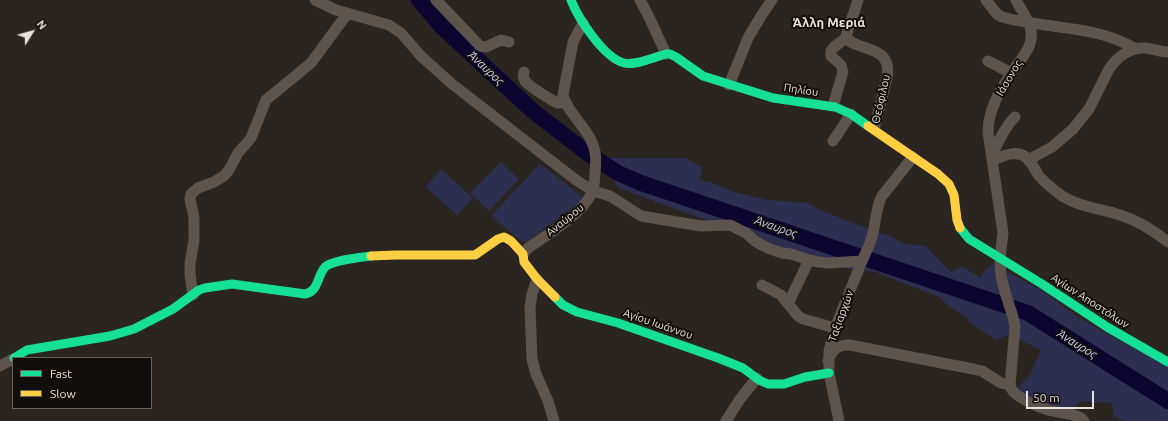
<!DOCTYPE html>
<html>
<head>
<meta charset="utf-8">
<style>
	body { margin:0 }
	#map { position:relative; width:1168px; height:421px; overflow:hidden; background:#2a2520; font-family:Ubuntu,sans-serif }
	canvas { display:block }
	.legend { position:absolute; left:12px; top:357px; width:140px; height:52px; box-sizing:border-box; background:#120e0b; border:1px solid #68625f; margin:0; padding:5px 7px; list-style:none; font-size:12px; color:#e8e1dd }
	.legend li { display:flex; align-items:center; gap:8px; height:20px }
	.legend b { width:20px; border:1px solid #68625f }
	.north { position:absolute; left:12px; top:12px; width:40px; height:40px; -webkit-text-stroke:3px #120e0b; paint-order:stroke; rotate:53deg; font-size:11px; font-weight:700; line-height:16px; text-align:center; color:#e8e1dd }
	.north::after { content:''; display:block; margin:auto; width:14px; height:18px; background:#e8e1dd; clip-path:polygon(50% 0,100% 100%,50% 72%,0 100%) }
	.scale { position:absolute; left:1026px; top:391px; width:68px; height:18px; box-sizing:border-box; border:2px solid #e8e1dd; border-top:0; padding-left:5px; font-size:12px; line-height:14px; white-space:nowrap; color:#e8e1dd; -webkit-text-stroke:3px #120e0b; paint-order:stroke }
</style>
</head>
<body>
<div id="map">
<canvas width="1168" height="421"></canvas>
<ul class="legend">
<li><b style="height:5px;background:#16e098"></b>Fast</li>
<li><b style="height:5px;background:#ffcf43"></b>Slow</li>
</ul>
<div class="north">N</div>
<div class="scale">50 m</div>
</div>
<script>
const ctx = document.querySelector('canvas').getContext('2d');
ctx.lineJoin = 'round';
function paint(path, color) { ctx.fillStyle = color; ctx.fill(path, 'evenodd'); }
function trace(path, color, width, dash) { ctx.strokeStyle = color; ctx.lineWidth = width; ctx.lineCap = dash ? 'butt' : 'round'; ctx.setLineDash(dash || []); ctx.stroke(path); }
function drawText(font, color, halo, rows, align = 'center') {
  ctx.font = font + ' Ubuntu,sans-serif'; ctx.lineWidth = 4; ctx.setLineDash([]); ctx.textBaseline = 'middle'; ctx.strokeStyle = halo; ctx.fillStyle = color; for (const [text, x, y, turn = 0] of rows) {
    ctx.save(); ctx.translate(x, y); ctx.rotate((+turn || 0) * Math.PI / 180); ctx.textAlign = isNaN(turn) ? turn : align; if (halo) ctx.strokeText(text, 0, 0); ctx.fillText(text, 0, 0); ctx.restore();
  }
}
paint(new Path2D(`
	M603 158H685L702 167 700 180 713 183 731 191 767 200 808 203 820 210 876 232 888 235 904 244 925 246 951 272 962 266 980 278C982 273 986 269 991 265H995L1046 293 1073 314 1097 328 1168 367V421H1125L1114 417 1112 403 1080 401 1072 411C1053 407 1032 403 1018 389L1023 381 1029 376 1041 350 1020 340 1018 334 1011 331 1007 335 996 340 969 322 967 317 950 307 939 297 880 274 876 272 848 269 816 260 618 188Z
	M501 162 519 179 489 211 470 193Z
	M540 164 581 196V201L529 240 525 242 521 241 491 216Z
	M441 169 473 198 457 215 426 187Z`), '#2c2f4f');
trace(new Path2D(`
	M419 0 442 27 534 112 590 155 618 173 641 183 1028 313 1168 401`), '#0c0530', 16);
trace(new Path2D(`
	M315 0 336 10 389 25 401 33 421 56 452 84 576 180 593 191 610 196 641 216 701 226 730 225 746 233 756 242 770 249 782 253 791 254 809 260 819 262 829 263 862 261C865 254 869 247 871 240 876 226 875 209 882 196L913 157
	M436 0 480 46 486 47 501 40 509 42
	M640 0 650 19 666 54
	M858 0 846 36C851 52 894 42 887 78L874 129
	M986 0 997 14 1002 17C1045 29 1096 25 1134 48
	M1016 0C1021 10 1029 20 1031 31 1034 48 1018 62 1010 75 999 92 988 111 988 132L1003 233 1000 258 1001 276 1005 292 1013 317 1015 327 1010 385C1011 391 1015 394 1020 397 1029 403 1038 407 1048 410 1058 413 1078 413 1084 421
	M988 61 1011 73
	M524 72C523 75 523 78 525 81 529 86 552 101 558 103 560 103 563 103 565 103
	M729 85 748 38 761 16 772 0
	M833 106 843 72 841 65 831 56V51L834 47 846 38
	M833 141 851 114
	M992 153C1000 141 1004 127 1015 117
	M993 160C1003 156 1017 149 1027 158 1032 163 1035 170 1039 176 1046 184 1054 190 1062 196 1082 208 1099 208 1120 215 1139 221 1153 230 1168 242
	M1028 160 1052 147 1073 129 1089 109 1109 69C1118 56 1130 47 1146 48 1154 49 1160 52 1168 52
	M523 254 528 248C548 234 583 214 592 192 595 187 594 180 595 174 596 160 597 151 590 138 582 123 567 111 563 95L573 42 583 23
	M537 279 532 294 530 308 532 359 536 374 548 401 554 421
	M762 285 781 295 798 316 803 319 835 328
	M193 295 190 274V264L194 240V218L190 199 191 194 198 188 214 182 224 176 229 170 238 153 251 138 266 100 311 63 347 14
	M788 304 809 260
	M828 361C832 350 838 344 850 345L973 369 982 371 1001 383 1010 385
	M0 366 13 359
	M726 421 740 399 757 378
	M839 421 829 373V351L835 328 862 261`), '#5d544d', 11);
trace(new Path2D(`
	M571 0C578 18 604 58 624 63 635 66 655 57 666 54H670L676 57 703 76 773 98 835 107 851 114 868 126
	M960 228 969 239 1042 284 1107 327 1168 362
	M555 297 563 305 577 312 618 323 718 358 743 368 759 380 768 384H784L805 377 829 373
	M14 358 27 350 110 336 134 329 173 309 199 290 205 288 232 284 305 294C319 291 317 276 325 267 331 261 362 257 371 256`), '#16e098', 9);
trace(new Path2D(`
	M868 126 938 174 949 184 954 195 957 220 960 228
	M371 256 396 255H475L498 239 504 237 511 241 523 254 524 262 537 279 555 297`), '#ffcf43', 9);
drawText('11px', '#e8e1dd', '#120e0b', [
	["Ιάσονος",1009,78,-59],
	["Πηλίου",801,90,9],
	["Θεόφιλου",881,99,-77],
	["Αναύρου",565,220,-39],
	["Αγίων Αποστόλων",1090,301,33],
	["Ταξιαρχών",841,316,-70],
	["Αγίου Ιωάννου",658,324,19]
]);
drawText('italic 12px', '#cad0f9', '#120e0b', [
	["Άναυρος",486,68,43],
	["Άναυρος",776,227,19],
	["Άναυρος",1077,344,32]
]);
drawText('bold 13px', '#efe2d8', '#120e0b', [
	["Άλλη Μεριά",829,23]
]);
</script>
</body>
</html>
